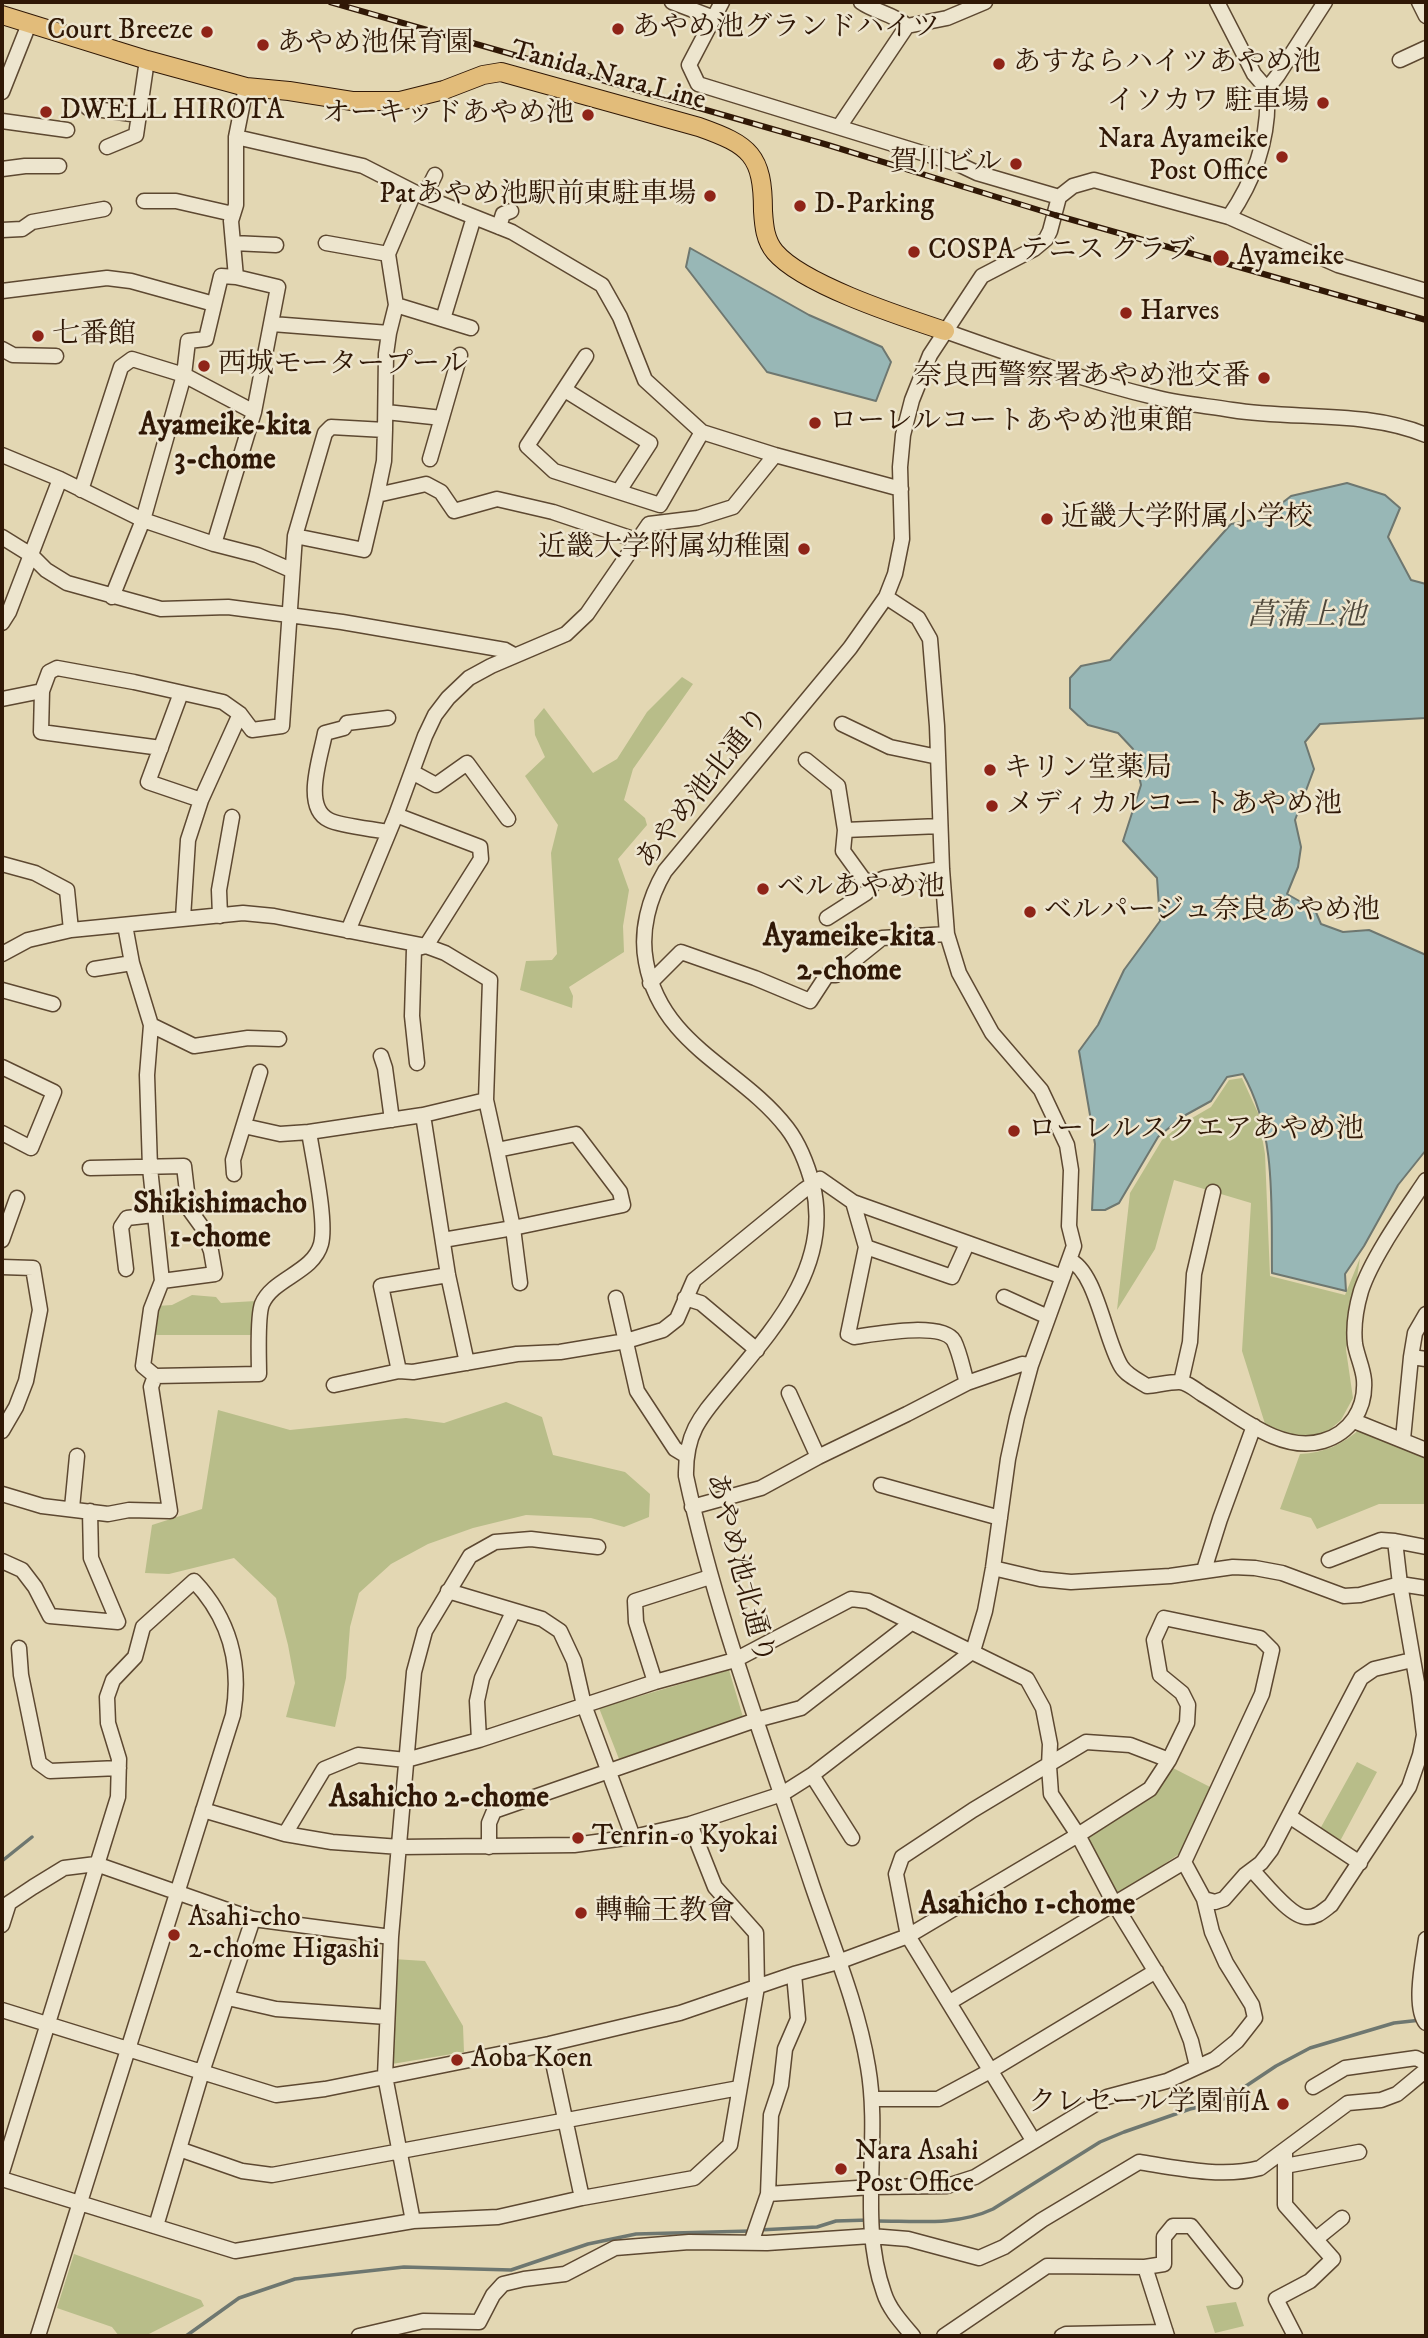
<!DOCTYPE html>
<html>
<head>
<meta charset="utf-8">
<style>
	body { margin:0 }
	#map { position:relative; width:1428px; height:2338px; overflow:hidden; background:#e3d7b3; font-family:"IM FELL DW Pica",serif }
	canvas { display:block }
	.frame { position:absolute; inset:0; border:4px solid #301806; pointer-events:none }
</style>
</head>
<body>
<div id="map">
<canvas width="1428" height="2338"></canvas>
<div class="frame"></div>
</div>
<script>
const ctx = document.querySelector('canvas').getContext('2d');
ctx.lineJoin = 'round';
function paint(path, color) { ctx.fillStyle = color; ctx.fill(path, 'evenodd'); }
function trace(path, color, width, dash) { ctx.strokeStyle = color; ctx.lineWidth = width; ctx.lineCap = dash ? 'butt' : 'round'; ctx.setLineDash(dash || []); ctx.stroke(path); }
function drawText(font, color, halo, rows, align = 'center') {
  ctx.font = font + ' "IM FELL DW Pica","Noto Serif JP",serif'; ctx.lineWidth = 5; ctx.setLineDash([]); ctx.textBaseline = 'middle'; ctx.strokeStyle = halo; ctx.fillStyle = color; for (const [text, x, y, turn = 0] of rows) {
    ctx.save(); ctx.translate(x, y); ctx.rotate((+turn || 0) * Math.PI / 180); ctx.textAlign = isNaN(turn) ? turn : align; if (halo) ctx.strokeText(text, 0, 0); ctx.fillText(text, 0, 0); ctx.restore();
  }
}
paint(new Path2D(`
	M682 677 693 684 633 769 624 800 645 818 647 825 618 859 629 890 623 926 624 952 569 987 573 996 572 1008 520 990 526 961 552 960 557 954 551 853 558 825 525 776 545 757 535 735 534 720 544 708 593 773 617 759 647 712Z
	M1242 1078 1258 1113 1265 1154 1270 1276 1345 1295 1360 1258 1346 1350 1353 1398 1341 1420 1321 1437 1294 1438 1266 1427 1242 1351 1251 1203 1174 1180 1155 1249 1117 1310 1130 1193 1162 1140 1180 1125 1211 1107 1229 1080Z
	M192 1295 216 1297 221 1303 256 1301 253 1335H152L157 1306 172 1305Z
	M506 1402 542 1417 553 1455 625 1472 650 1494 649 1517 624 1527 591 1518 526 1515 473 1528 428 1544 391 1564 359 1593 350 1627 346 1678 335 1727 286 1717 295 1683 288 1645 276 1598 234 1558 169 1574 145 1573 152 1525 202 1509 218 1410 290 1430 406 1418 444 1423Z
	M1361 1428 1426 1455V1504H1379L1317 1529 1311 1518 1280 1509 1300 1454C1325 1453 1343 1444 1361 1428Z
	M729 1670 743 1717 619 1759 599 1708Z
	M1357 1762 1377 1772 1339 1843 1320 1829Z
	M1173 1768 1212 1788 1179 1854 1118 1895 1085 1839 1154 1794Z
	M393 1959 425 1961 463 2026 464 2052 392 2064Z
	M74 2254 201 2300 204 2306 145 2336H119L112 2327 57 2308Z
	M1236 2302 1244 2326 1215 2333 1206 2306Z`), '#b8bd89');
const water = new Path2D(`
	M690 248 809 315 882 347 891 362 876 401 767 372 686 267Z
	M1347 483 1385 495 1400 508 1388 537 1411 580 1426 584V718L1320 724 1305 742 1314 769 1295 820 1301 847 1298 867 1287 894 1315 910 1321 924 1343 932 1369 930 1426 955V1150L1398 1185 1364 1246 1345 1274 1346 1291 1272 1273C1271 1206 1277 1134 1243 1074L1227 1077 1211 1101 1182 1117 1158 1137 1119 1203 1105 1210H1092L1095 1144 1079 1051 1098 1025 1124 970 1160 921 1157 878 1123 841 1141 785 1133 749 1118 733 1088 725 1070 708V678L1081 666 1110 660 1231 524 1263 518 1291 496Z`);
paint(water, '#98b7b6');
trace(water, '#6e7770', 2);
trace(new Path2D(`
	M2 1861 32 1837
	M877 2221C916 2221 957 2226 993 2209L1100 2142 1124 2132 1190 2109 1212 2104 1231 2096 1276 2066 1310 2048 1394 2023 1421 2020
	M759 2230 817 2227 836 2221 869 2220
	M186 2336 239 2298 295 2279 404 2267 511 2270 588 2244 636 2234 751 2231`), '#6e7770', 3.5);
const minor = new Path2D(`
	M672 2 714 18
	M722 2 689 65 698 84 958 164 977 173 1059 197
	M861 2C875 12 894 14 907 26L947 18 985 2
	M1217 2 1254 74 1267 89
	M1419 2 1426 16
	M1400 60 1426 48
	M2 92 29 24
	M88 108 139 115
	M2 121 67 130
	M839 127 907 26
	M236 137 363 166 424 197 512 232 602 285 620 317 645 380 702 432 775 455 901 489
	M107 147 136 135 147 60
	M2 169 25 166H59
	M424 197 435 175
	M144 201H176L233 214
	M1229 217C1255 179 1270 135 1267 89L1278 75 1325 2
	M499 227 503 214 511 211
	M2 230 22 229 32 222 104 209
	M233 243 276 245
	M326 243 388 254
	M2 291 107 278 131 281 214 304
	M396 305 471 328
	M443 319 474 217
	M272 324 389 333
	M945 331C1015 356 1086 381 1158 398 1182 404 1208 406 1232 410 1295 420 1366 410 1426 435
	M2 349 13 355 56 356
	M586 356 527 446 554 471 660 505 702 432
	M565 390 650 443 619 491
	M386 412 442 418
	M385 430 384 461 377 495 426 484 441 492 454 511 497 499 553 512 639 541
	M2 455 60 479 143 520 214 544 257 555 291 570
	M430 459 460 355
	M81 490 121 367 132 359 184 375 254 412
	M295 536 364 550 377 495
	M2 537 31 555 46 570 67 583 161 609 228 607 342 622 505 650 514 655
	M214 544 254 412 278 287 236 277
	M112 597 143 520 184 375 188 341 206 339 221 276 236 277 231 221 236 205V137L246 87
	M2 623 9 612 60 479
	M42 691 41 732 161 748
	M181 693 148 782 201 800
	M2 699 42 691 49 672 57 668 134 682 223 702 240 714 252 730 282 726 295 536 325 433 331 427 385 430 386 354 389 333 396 305 388 254 414 193
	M842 724 890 747 938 757
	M806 760 838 786 845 830 843 851 864 880 875 882
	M412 772 436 785 467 763 508 819
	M396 815 480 847 481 859 426 946 414 949 412 1016 417 1063
	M845 830 940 826
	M388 832C373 829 341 826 329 820 302 807 321 756 325 733L344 728 347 723 388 718
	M2 864 35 873 67 890 71 930
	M220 916 219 890 232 817
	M183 918 188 840 201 800 240 714
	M827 918 866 893 875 882 885 878 942 869
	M348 931 396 815 425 736 435 715 448 698 469 678 491 666 566 634 587 614 649 524 698 518 733 507 775 455
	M2 954 28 940 71 930 243 913 274 916 426 946 445 953 490 980 486 1100 497 1150
	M94 969 132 963
	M650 983 681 952 755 978 810 1001 827 975H836L882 938 947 934
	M2 990 53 1004
	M151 1025 194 1046 248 1038 279 1039
	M381 1056 385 1068 392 1120
	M2 1067 54 1092 31 1148 2 1133
	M423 1115 448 1275 467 1363
	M244 1126 280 1134 309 1132
	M90 1168 184 1166 189 1209 202 1227 211 1251 215 1274 162 1281
	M234 1174 233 1160 260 1072
	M853 1202 1063 1277
	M2 1240 17 1198
	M443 1240 513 1228 623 1205 620 1192 576 1134 497 1150 513 1228 520 1283
	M866 1247 952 1277 967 1244
	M1069 1260C1096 1270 1105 1340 1121 1366 1126 1375 1139 1381 1147 1386 1157 1385 1169 1382 1179 1382 1187 1382 1196 1390 1202 1394 1237 1414 1280 1454 1323 1441 1350 1433 1366 1409 1364 1380 1363 1368 1357 1356 1355 1344 1353 1326 1356 1308 1361 1291 1372 1257 1406 1210 1426 1180
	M2 1267 33 1268 40 1310 26 1381 16 1407 2 1431
	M126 1269 121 1227 127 1218 154 1215
	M1004 1297 1048 1317
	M616 1298 637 1391 675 1449 685 1455
	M685 1298 701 1303 757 1350
	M1411 1357 1426 1359
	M399 1371 381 1286 448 1275
	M155 1376 259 1374C259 1358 257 1317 262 1304 273 1278 313 1273 321 1244 327 1221 313 1158 309 1132L423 1115 486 1100
	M1181 1382 1190 1342 1194 1274 1213 1192
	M334 1385 399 1371 413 1372 517 1354 560 1352 626 1341 663 1330 677 1319 694 1280 804 1190 820 1179 853 1202 866 1247 848 1334 854 1337C875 1334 942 1321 954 1341 960 1353 963 1370 967 1383
	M789 1393 818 1457
	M1354 1421 1426 1450
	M1403 1439 1411 1357 1415 1333 1426 1314
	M881 1485 1000 1518
	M2 1494 42 1506 108 1514 129 1510 170 1511 151 1387 155 1376 143 1366 151 1309 162 1281 150 1168 147 1075 151 1025 132 963 125 925
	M692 1507 761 1488 818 1457 907 1414 967 1383 1022 1364 1031 1365
	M72 1508 77 1456
	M1329 1560 1381 1540 1395 1541
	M2 1561 22 1570 35 1587 50 1616 118 1622 91 1558 90 1511
	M993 1568 1040 1579 1071 1582 1170 1576 1233 1567 1255 1568 1282 1573 1344 1596 1360 1595 1400 1584 1426 1588
	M1204 1570 1220 1519 1254 1426
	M448 1591 542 1619 560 1631 574 1661 584 1705 633 1837
	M19 1648 21 1675 39 1763 50 1771 119 1768
	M655 1682 636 1622 635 1601 710 1577
	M479 1740 477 1701 482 1678 513 1612
	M812 1775 852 1838
	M203 1810 285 1834 332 1842 400 1847 574 1845 633 1837 690 1824 782 1794 812 1775 973 1651 985 1611 993 1568 1008 1459 1017 1417 1031 1365 1074 1246 1069 1226 1071 1170 1067 1145 1041 1090 992 1033 959 973 947 934 942 869 937 726 930 639 918 618 886 597
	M1289 1816 1360 1863
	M285 1834 324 1769 358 1755 406 1760 479 1740 655 1682 735 1660 851 1599 868 1601 1027 1679 1043 1708 1050 1744 1049 1766 1051 1794 1078 1835 1115 1905 1178 2008 1191 2041 1197 2066
	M489 1847V1823L494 1811 756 1720 801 1708 911 1623
	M1252 1870C1263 1881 1290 1917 1306 1917 1316 1918 1323 1911 1331 1905L1409 1787 1420 1755 1424 1735 1419 1694 1400 1584 1395 1541 1426 1547
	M1204 1899 1215 1902 1224 1899 1245 1875 1261 1863 1271 1850 1361 1678 1374 1669 1412 1660
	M2 1925 9 1903 33 1887 64 1868 96 1864 253 1919 391 1937
	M1426 1939C1423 1960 1413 2007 1426 2023
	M228 1998 276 2009 387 2017
	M2 2010 276 2095 325 2089 549 2044 680 2013 794 1974 838 1962 908 1936 1078 1835 1150 1789 1169 1760 1187 1723 1188 1705 1182 1693 1160 1675 1154 1640 1164 1618 1260 1638 1272 1650 1262 1694 1184 1862 950 2002
	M549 2044 582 2198
	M1313 2087 1345 2068 1416 2058 1426 2063
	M872 2099H938L990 2071 1156 1971
	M1033 2140 908 1936 896 1874 902 1857 973 1810 1086 1742 1130 1745 1169 1760
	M179 2149 242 2171 272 2175 739 2088
	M1285 2150V2205L1333 2259 1310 2281 1276 2299 1295 2336
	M1285 2166 1359 2152
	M2 2172 118 1797 119 1759 108 1723 107 1697 113 1680 135 1657 143 1627 194 1581C229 1618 242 1664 233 1715L38 2336
	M2 2179 235 2251 413 2221 498 2217 582 2198 694 2178 730 2145 757 1987 756 1933 715 1887 690 1824
	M768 2194 872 2187 947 2186 975 2177 1107 2097 1167 2081 1215 2059 1237 2041 1255 2018 1252 2005 1226 1963 1212 1932 1204 1899 1184 1862
	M413 2221 385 2076 391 1937 414 1672 425 1631 470 1556 495 1542 531 1539 598 1547
	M156 2226 202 2072 253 1919
	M1316 2239 1342 2218
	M751 2243 768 2194 771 2115 781 2085 785 2049 798 2019 794 1974
	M1145 2267 1167 2336
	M359 2336 423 2321 479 2322 493 2295 503 2284 524 2279 565 2274 615 2248 689 2242 767 2243 871 2236 908 2239 979 2258 1004 2247 1042 2220 1139 2162C1177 2168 1222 2178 1260 2168L1348 2103 1381 2100 1397 2094 1426 2070
	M913 2336C902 2323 889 2309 884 2293 858 2220 881 2142 868 2067 858 2005 832 1944 812 1885 767 1749 716 1616 686 1476 685 1429 704 1413 732 1379 778 1324 831 1263 813 1186 808 1167 800 1145 787 1128 741 1068 661 1046 646 962 640 931 649 898 665 871L850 648 886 597 895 574 902 539 900 467 903 435 912 400 930 355 982 276 1034 249 1046 239 1050 231 1059 197 1073 186 1094 180 1229 217 1338 265 1426 291
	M944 2336 1047 2266 1145 2267 1164 2264V2237L1173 2226H1191L1235 2281
	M1062 2336 1066 2334 1166 2332`);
const major = new Path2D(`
	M2 15 147 60 246 87 289 91 352 101H400L444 90 483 75 501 72 699 127C750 145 763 155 763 211 764 226 765 240 775 252 803 285 903 317 945 331`);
trace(minor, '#5d4831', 17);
trace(major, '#301806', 20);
trace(minor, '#ede5ce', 14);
trace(major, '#e2bc7a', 18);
const rail = new Path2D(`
	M330 2 828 145 1055 215 1426 320`);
trace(rail, '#301806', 6);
trace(rail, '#ede5ce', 3.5, [10]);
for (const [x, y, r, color] of [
	[618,29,7,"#8f2418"],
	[207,32,7,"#8f2418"],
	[263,45,7,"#8f2418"],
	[999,64,7,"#8f2418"],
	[1323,103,7,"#8f2418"],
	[46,112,7,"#8f2418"],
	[588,115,7,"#8f2418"],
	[1282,157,7,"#8f2418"],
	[1016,164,7,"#8f2418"],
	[710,196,7,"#8f2418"],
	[800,206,7,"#8f2418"],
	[914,252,7,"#8f2418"],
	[1221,258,9,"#8f2418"],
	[1126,313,7,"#8f2418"],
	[38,336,7,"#8f2418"],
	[204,366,7,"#8f2418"],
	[1264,378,7,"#8f2418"],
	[815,423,7,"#8f2418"],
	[1047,519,7,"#8f2418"],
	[804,549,7,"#8f2418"],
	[990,770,7,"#8f2418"],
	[992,806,7,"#8f2418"],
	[763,889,7,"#8f2418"],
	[1030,912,7,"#8f2418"],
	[1014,1131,7,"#8f2418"],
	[578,1838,7,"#8f2418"],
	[581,1913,7,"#8f2418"],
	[174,1935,7,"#8f2418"],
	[457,2060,7,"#8f2418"],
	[1283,2104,7,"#8f2418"],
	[841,2169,7,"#8f2418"]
]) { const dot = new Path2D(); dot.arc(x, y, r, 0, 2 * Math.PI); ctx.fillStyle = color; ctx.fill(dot); trace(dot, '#ede5ce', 2.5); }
drawText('28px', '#301806', '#ede5ce', [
	["あやめ池グランドハイツ",632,29],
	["Court Breeze",193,32,"right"],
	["あやめ池保育園",277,45],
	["あすならハイツあやめ池",1013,64],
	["イソカワ 駐車場",1309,103,"right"],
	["DWELL HIROTA",60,112],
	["オーキッドあやめ池",574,115,"right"],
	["Nara Ayameike",1268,141,"right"],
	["Post Office",1268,173,"right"],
	["賀川ビル",1002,164,"right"],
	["Patあやめ池駅前東駐車場",696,196,"right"],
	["D-Parking",814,206],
	["COSPA テニス クラブ",928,252],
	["Ayameike",1237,258],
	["Harves",1140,313],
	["七番館",52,336],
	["西城モータープール",218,366],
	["奈良西警察署あやめ池交番",1250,378,"right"],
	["ローレルコートあやめ池東館",829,423],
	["近畿大学附属小学校",1061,519],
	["近畿大学附属幼稚園",790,549,"right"],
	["キリン堂薬局",1004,770],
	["メディカルコートあやめ池",1006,806],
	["ベルあやめ池",777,889],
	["ベルパージュ奈良あやめ池",1044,912],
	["ローレルスクエアあやめ池",1028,1131],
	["Tenrin-o Kyokai",592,1838],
	["轉輪王教會",595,1913],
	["Asahi-cho",188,1919],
	["2-chome Higashi",188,1951],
	["Aoba Koen",471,2060],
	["クレセール学園前A",1269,2104,"right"],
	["Nara Asahi",855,2153],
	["Post Office",855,2185]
], 'left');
drawText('28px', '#301806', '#ede5ce', [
	["Tanida Nara Line",608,77,15],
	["あやめ池北通り",704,789,-52],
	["あやめ池北通り",738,1569,75]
]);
drawText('bold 30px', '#301806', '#ede5ce', [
	["Ayameike-kita",225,428],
	["3-chome",225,462],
	["Ayameike-kita",849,939],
	["2-chome",849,973],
	["Shikishimacho",220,1206],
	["1-chome",220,1240],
	["Asahicho 2-chome",439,1800],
	["Asahicho 1-chome",1027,1907]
]);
drawText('italic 30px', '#4f483b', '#ede5ce', [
	["菖蒲上池",1306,618]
]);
</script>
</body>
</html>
